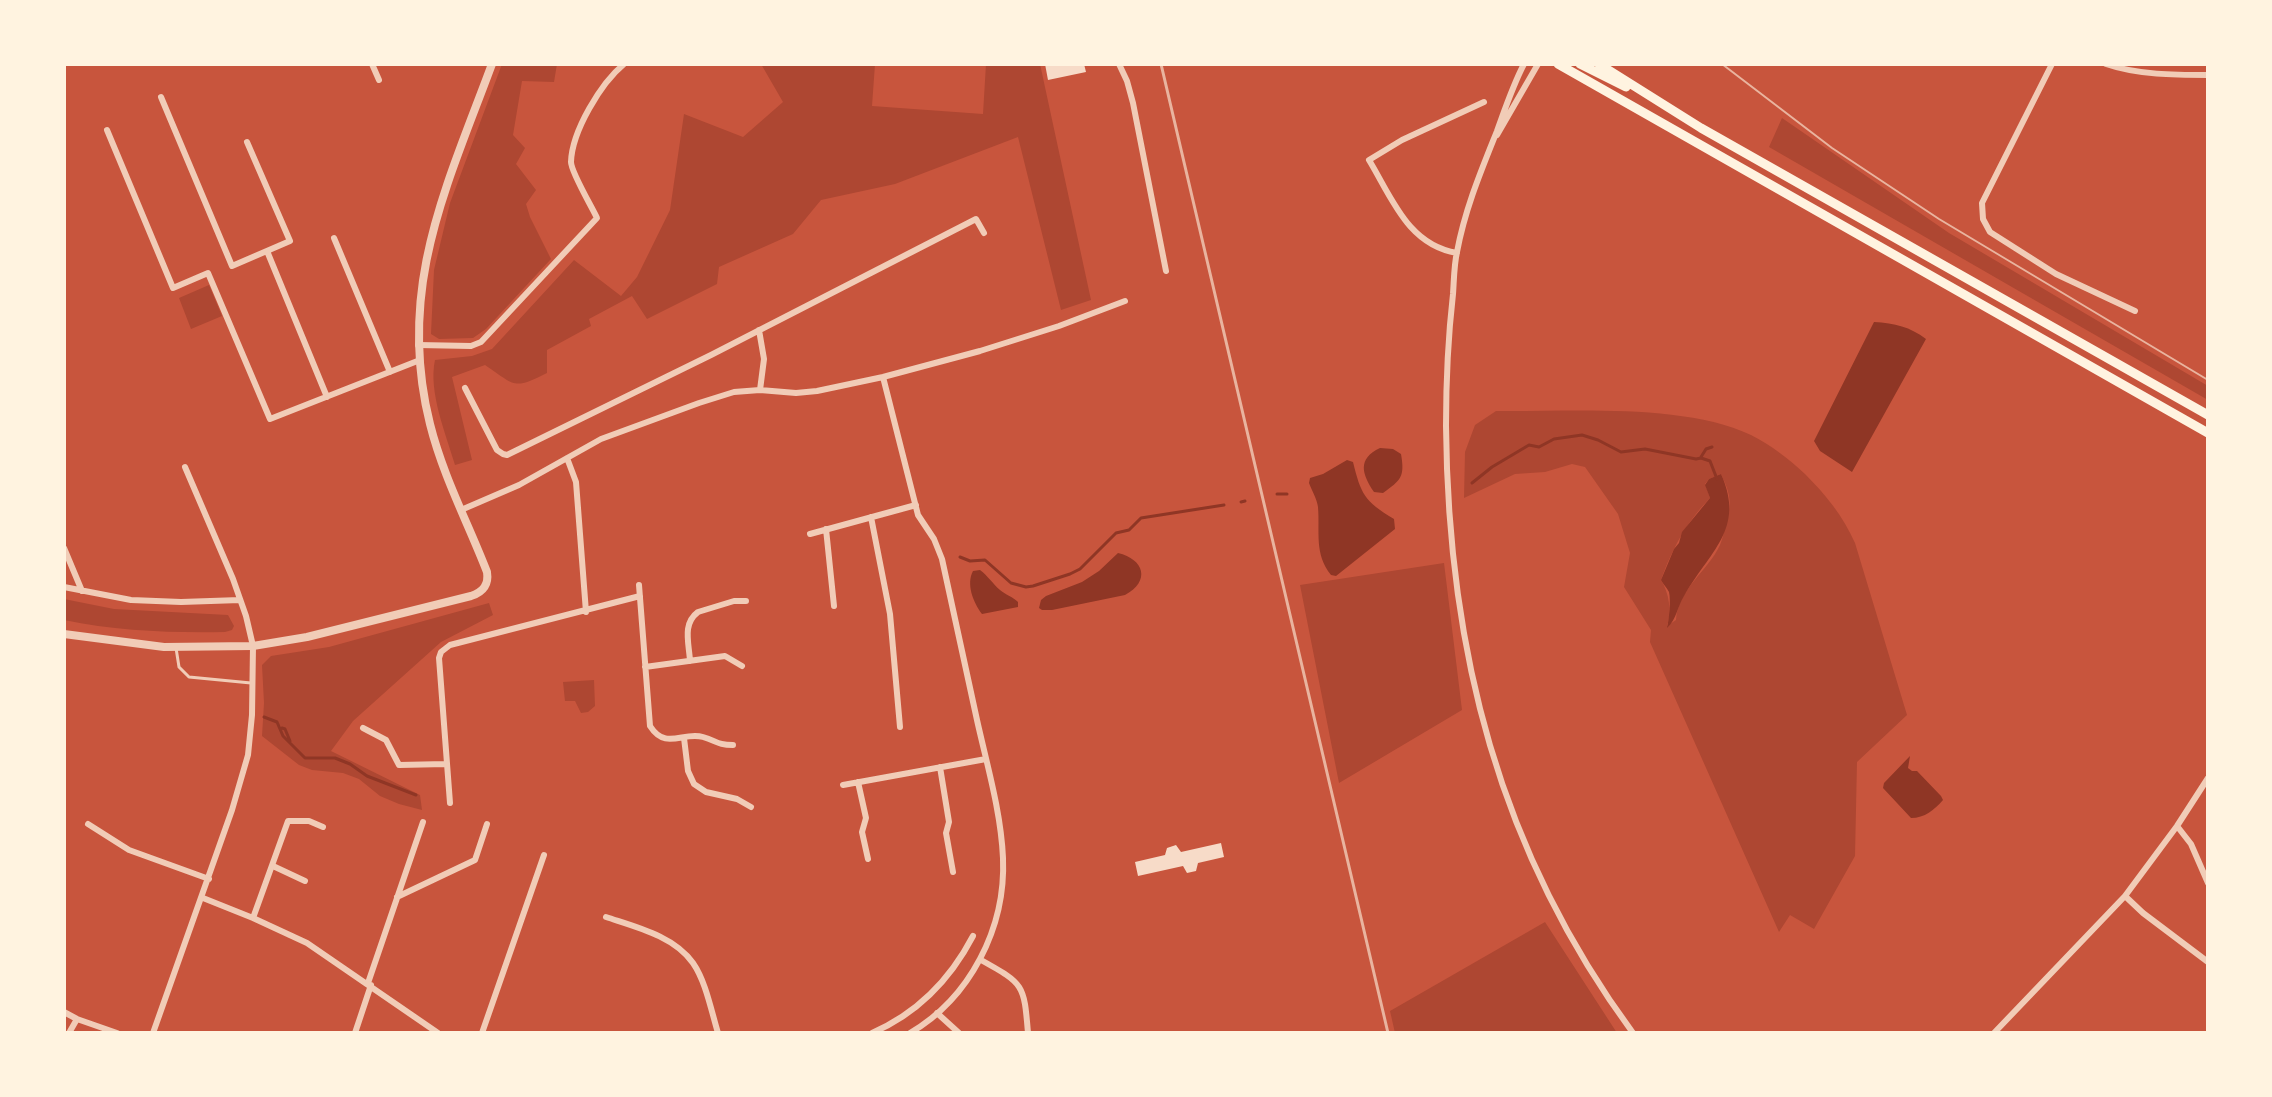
<!DOCTYPE html>
<html>
<head>
<meta charset="utf-8">
<style>
	body { margin:0 }
	#map { position:relative; width:2272px; height:1097px; overflow:hidden; background:#c8553d; font-family:"Golos Text",sans-serif }
	canvas { display:block }
	.frame { position:absolute; inset:0; border:66px solid #fff3e0; pointer-events:none }
</style>
</head>
<body>
<div id="map">
<canvas width="2272" height="1097"></canvas>
<div class="frame"></div>
</div>
<script>
const ctx = document.querySelector('canvas').getContext('2d');
ctx.lineJoin = 'round';
function paint(path, color) { ctx.fillStyle = color; ctx.fill(path, 'evenodd'); }
function trace(path, color, width, dash) { ctx.strokeStyle = color; ctx.lineWidth = width; ctx.lineCap = dash ? 'butt' : 'round'; ctx.setLineDash(dash || []); ctx.stroke(path); }
paint(new Path2D(`
	M502 64H557L554 82 522 81 513 135 525 148 516 164 536 190 526 204 530 217 551 259 486 329 473 338 439 339 431 334 434 270 450 203Z
	M761 64H875L872 106 983 114 986 64H1040L1091 300 1061 310 1018 137 895 184 821 200 793 234 719 267 717 284 647 319 632 296 589 319 591 326 547 350V373C513 390 516 386 485 365L452 377 472 460 455 465C446 434 428 392 435 360L472 356 492 349 574 260 621 296 637 277 670 210 684 114 743 137 783 102Z
	M1782 118 1949 233 2208 386V400L1769 147Z
	M209 285 222 316 191 329 179 298Z
	M1496 411C1571 412 1683 403 1751 435 1771 445 1789 459 1805 474 1826 495 1843 516 1855 543L1907 715 1857 762 1855 856 1814 929 1790 915 1779 932 1650 642 1651 630 1624 587 1630 553 1618 514 1585 467 1572 464 1545 472 1515 474 1464 498 1465 452 1475 425ZM1721 474C1728 489 1732 499 1728 515 1725 526 1724 535 1720 545 1708 571 1678 589 1676 620L1667 626C1672 611 1669 593 1661 580 1673 547 1686 523 1710 498L1705 484 1709 479Z
	M1444 563 1462 710 1339 783 1300 585Z
	M64 599 114 609 228 615 234 626 232 630 225 632C171 633 117 631 64 620Z
	M489 603 493 615 441 642 353 721 331 751 420 795 422 810 399 804 380 796 359 779 343 773 312 770 299 765 262 736 264 703 262 665 271 656 329 647Z
	M594 680 595 706 588 712 581 713 575 701H565L563 682Z
	M1545 922 1617 1033H1395L1390 1011Z`), '#ae4732');
paint(new Path2D(`
	M1874 322C1895 323 1910 327 1926 339L1852 472 1820 451 1814 441Z
	M1380 448 1393 449 1401 454C1405 477 1401 480 1383 493L1374 492C1362 474 1357 459 1380 448Z
	M1347 460 1353 462C1361 494 1364 501 1394 519L1395 529 1336 576 1331 575C1314 554 1320 532 1318 507 1317 499 1312 491 1309 483L1310 478 1323 474Z
	M1721 474C1746 529 1709 552 1684 596 1677 607 1677 619 1667 628 1669 620 1671 600 1669 592 1667 588 1663 584 1661 580L1674 549 1679 543 1682 532 1710 498 1705 485 1709 479Z
	M1118 553C1144 559 1151 581 1125 595L1052 610H1042L1039 608 1041 600 1046 596 1082 582 1099 571Z
	M980 570C988 576 993 584 1000 590 1006 595 1013 597 1018 602V607L982 614C973 602 966 584 973 571Z
	M1910 756 1908 768 1912 771H1917L1941 796 1943 800C1934 810 1925 818 1911 818L1883 788 1884 783Z`), '#8f3625');
trace(new Path2D(`
	M1701 457 1706 449 1712 447
	M1472 483 1492 467 1529 445 1539 447 1554 439 1582 435 1598 440 1621 452 1645 449 1696 459 1701 458 1710 461 1717 479
	M1277 494H1287
	M1241 502 1245 501
	M960 557 970 561 985 560 1011 583 1026 587 1033 586 1070 574 1080 569 1116 533 1129 530 1141 518 1224 505
	M264 717 277 722 283 736 305 758H335L350 764 367 776 416 795
	M282 728 285 729 290 741`), '#8f3625', 3);
paint(new Path2D(`
	M1045 64H1084L1086 72 1048 80Z
	M1221 843 1224 857 1198 863 1196 871 1187 873 1183 866 1138 876 1135 862 1165 855 1167 848 1176 845 1181 852Z`), '#f7dbc8');
trace(new Path2D(`
	M176 648 179 667 189 677 251 683`), '#f1ccb7', 3);
trace(new Path2D(`
	M372 64 379 80
	M1119 64 1127 81 1133 103 1166 271
	M1524 64C1513 85 1505 109 1497 131 1481 171 1465 209 1457 252 1454 265 1454 280 1453 294 1448 338 1446 382 1446 426 1448 650 1499 851 1633 1033
	M2052 64 1982 203 1983 219 1990 232 2056 274 2135 311
	M2106 64C2138 75 2175 75 2208 75
	M161 97 232 266 290 241 247 142
	M107 130 173 288 208 273 270 419 420 360
	M1497 135 1538 64
	M334 238 390 372
	M267 251 327 397
	M1457 253C1408 245 1392 198 1369 160L1402 140 1484 102
	M759 330 764 359 760 390
	M418 345 471 346 481 342 597 218C592 207 571 172 571 162 572 131 601 83 624 64
	M883 377 918 515 934 539 942 559C954 613 965 666 977 720 987 765 1001 812 1003 858 1006 928 970 998 910 1033
	M465 388 497 450 503 454 507 455 711 355 976 219 984 233
	M567 458 576 482 586 612
	M461 510 519 485 601 439 699 403 734 392 760 390 796 393 817 391 883 377 980 351 1059 326 1125 301
	M871 517 890 614 900 727
	M826 529 834 606
	M810 534 916 505
	M64 548 82 591
	M639 585 650 726C666 751 683 731 703 737 717 741 717 745 733 745
	M64 587 131 600 181 602 240 600
	M690 661C689 643 682 624 698 612L734 601H746
	M645 667 725 656 742 666
	M363 728 386 740 399 765 446 764
	M684 738 688 771 694 784 706 792 737 799 751 807
	M940 767 949 822 946 833 953 872
	M858 782 866 818 862 832 868 859
	M843 785 986 759
	M450 803 439 658 441 652 450 645 640 596
	M88 824 129 850 209 879
	M2177 826 2191 844 2208 883
	M273 866 305 881
	M2125 896 2143 913 2208 962
	M397 897 475 860 487 824
	M203 898 253 918 307 943 438 1033
	M606 917C636 927 674 936 693 963 706 982 711 1010 718 1033
	M253 918 288 821H309L323 827
	M981 960C1024 984 1024 984 1028 1033
	M368 983 423 822
	M64 1012 77 1019 117 1033
	M937 1013 959 1033
	M69 1033 77 1019
	M153 1033 232 810 248 755 252 715 253 646 246 616 233 579 185 467
	M355 1033 371 985
	M482 1033 544 855
	M872 1033C918 1013 950 980 973 936
	M1994 1033 2125 896 2177 826 2208 778`), '#f1ccb7', 6);
trace(new Path2D(`
	M64 634 164 647 253 646 307 637 471 596C483 592 489 585 487 572 468 523 443 476 430 424 396 289 446 188 492 64`), '#f1ccb7', 8);
trace(new Path2D(`
	M1558 64 2208 433
	M1580 64 1626 87
	M1599 64 1701 128 2208 415`), '#fff3e0', 9);
trace(new Path2D(`
	M1722 64 1832 148 1939 219 2208 380`), '#e9b49f', 2);
trace(new Path2D(`
	M1161 64 1388 1033`), '#e9b49f', 3);
</script>
</body>
</html>
